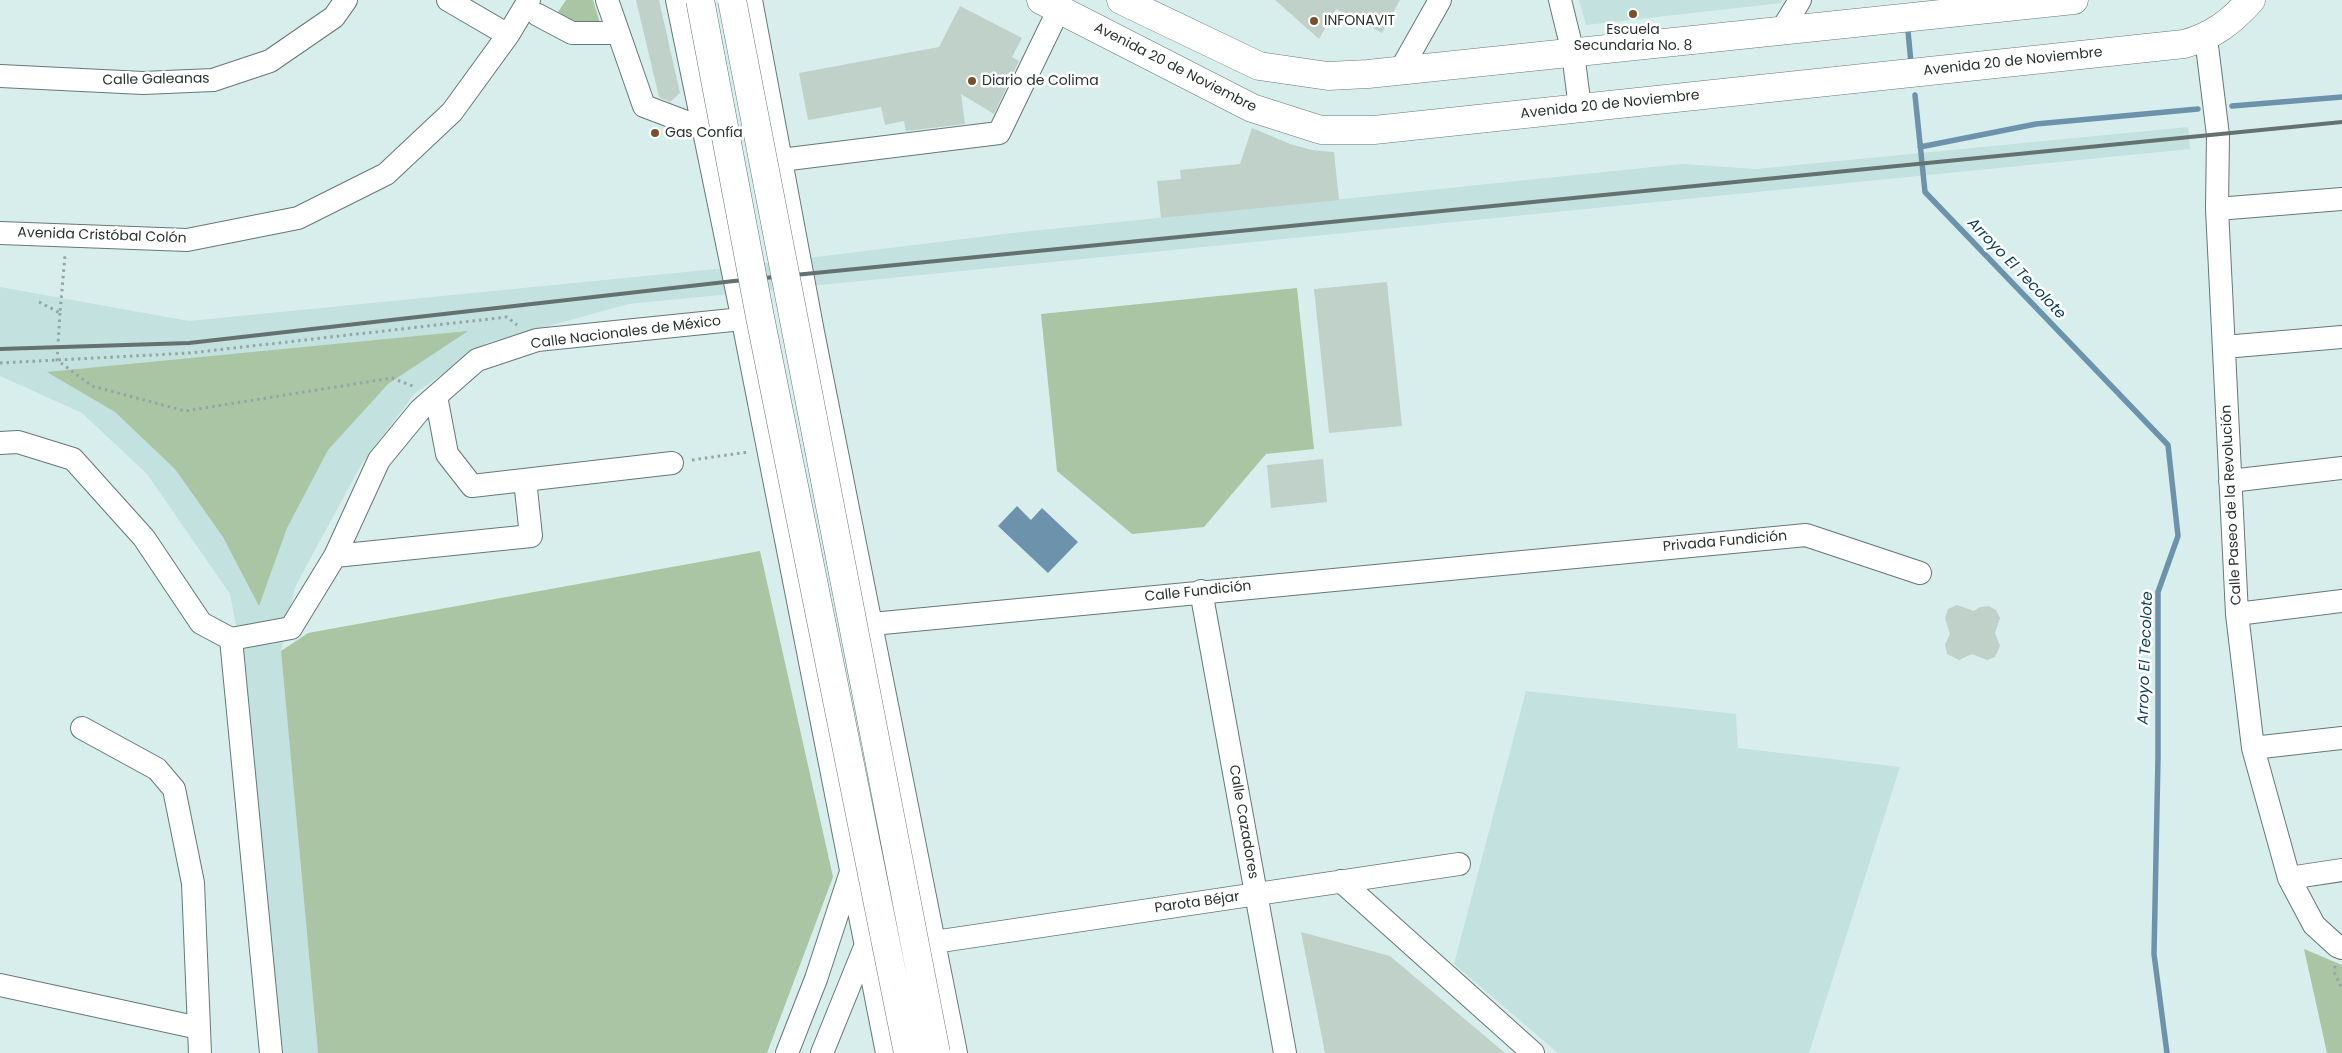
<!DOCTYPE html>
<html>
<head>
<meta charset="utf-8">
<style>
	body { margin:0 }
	canvas { display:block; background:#d8eeec }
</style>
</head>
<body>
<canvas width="2342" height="1053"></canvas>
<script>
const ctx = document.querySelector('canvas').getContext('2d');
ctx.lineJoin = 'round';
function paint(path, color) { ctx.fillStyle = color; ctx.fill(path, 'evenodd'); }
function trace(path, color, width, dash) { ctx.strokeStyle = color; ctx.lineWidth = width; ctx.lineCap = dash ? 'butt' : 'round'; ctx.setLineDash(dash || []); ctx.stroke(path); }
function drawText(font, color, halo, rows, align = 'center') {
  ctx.font = font + ' Poppins,sans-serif'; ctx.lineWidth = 5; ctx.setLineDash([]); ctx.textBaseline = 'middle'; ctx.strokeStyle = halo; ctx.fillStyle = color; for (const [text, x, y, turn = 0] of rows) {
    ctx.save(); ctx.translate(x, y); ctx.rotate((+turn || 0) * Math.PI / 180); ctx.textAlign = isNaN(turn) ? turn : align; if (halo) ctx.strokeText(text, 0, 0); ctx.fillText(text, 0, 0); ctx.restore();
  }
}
paint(new Path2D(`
	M1579 0H1782L1781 3 1586 25Z
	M2188 127 2190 149 629 304 486 343 414 394 361 465 295 587 281 651 318 1053H281L246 678 230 594 147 474 82 413 0 376V287L189 321 726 268 1012 233 1682 164 1756 169Z
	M1526 691 1736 714 1738 748 1900 767 1809 1053H1558L1454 964Z`), '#c3e1de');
paint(new Path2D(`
	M566 0H593L600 23 572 25 556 15Z
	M1297 288 1314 449 1266 454 1204 527 1132 534 1057 471 1041 314Z
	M468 331 388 384 328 450 287 528 259 606 223 537 175 469 115 412 47 372Z
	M760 551 833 877 767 1053H318L281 651 308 633Z
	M2304 949 2342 965V1053H2327Z`), '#aac5a3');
paint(new Path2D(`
	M1017 506 1031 520 1042 508 1078 542 1048 573 998 526Z`), '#6d93ac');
trace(new Path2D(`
	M1908 31 1911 63
	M1915 95 1925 192 2168 445 2178 536 2158 592V758L2154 954 2167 1053
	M2232 106 2342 97
	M1920 147 2036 124 2198 109`), '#6d93ac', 5.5);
paint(new Path2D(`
	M636 0H659L680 93 670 102 659 97Z
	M1275 0H1400L1382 33 1336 9 1319 39Z
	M960 6 1022 38 1012 57 1019 61 994 114 961 94 965 124 906 131 904 121 885 125 881 107 808 120 799 73 939 47Z
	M1252 128 1290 144 1312 150 1334 152 1339 200 1161 218 1157 181 1181 179 1180 170 1240 164Z
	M1387 282 1402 426 1329 433 1314 289Z
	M1323 459 1327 502 1271 508 1267 465Z
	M1957 605 1974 611 1980 607 1989 606 1996 610 2000 618 1995 633 2000 646 1995 657 1987 660 1972 654 1959 660 1947 654 1945 645 1950 634 1945 618 1948 609Z
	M1301 932 1390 956 1505 1053H1325Z`), '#bfd1c8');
const minor = new Path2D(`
	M448 0 508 35
	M607 0 644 106 702 128
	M677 0 740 306 887 1053
	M751 0 813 332 956 1053
	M1560 0 1573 53 1580 108
	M538 15 572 33H618
	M1781 31 1800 0
	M2206 38 2218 135 2217 209 2237 614 2253 748 2289 878 2314 925 2337 946 2342 948
	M1400 71 1440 0
	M0 76 143 83 213 80 270 61 334 17 346 0
	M781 160 999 133 1059 9
	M2217 209 2342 199
	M0 233 187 240 298 218 386 174 452 112 508 35 529 0
	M2224 347 2342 337
	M436 396 447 454 472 486 672 463
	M0 443 18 442 73 459 144 538 201 623 231 639 291 628 335 556 379 460 420 410 477 360 537 340 742 319
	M2230 481 2342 468
	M335 556 531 536 525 480
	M1201 591 1285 1053
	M2237 614 2342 601
	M872 624 1806 535 1920 573
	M231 639 271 1053
	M82 728 157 769 174 789 193 883 200 1053
	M2253 748 2342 738
	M2289 878 2342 870
	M1341 881 1533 1053
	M934 942 1459 864
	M0 985 199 1028
	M787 1053 816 979 850 875
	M822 1053 865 947`);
const major = new Path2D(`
	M1041 0 1252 108 1321 130H1374L2184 44C2213 36 2231 22 2251 0
	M1121 0 1259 66 1328 76 1368 74 2074 0`);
trace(minor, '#657977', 24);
trace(major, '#657977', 29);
trace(new Path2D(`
	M39 302 60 313 65 255
	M60 313 57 360 92 386 185 411 392 378 415 387
	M0 363 190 353 507 317 517 325
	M692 460 748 452
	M2335 966 2334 972 2342 989`), '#94a5a3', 3, [2.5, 4]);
trace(minor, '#fff', 22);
trace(major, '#fff', 28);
trace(new Path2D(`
	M0 349 189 343 734 281 2342 122`), '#657170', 4);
const majorBridge = new Path2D(`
	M700 0 760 317 908 1053
	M732 0 936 1053`);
trace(majorBridge, '#657977', 29, []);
trace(majorBridge, '#fff', 28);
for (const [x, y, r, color] of [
	[1633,14,5,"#76512c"],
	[1314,21,5,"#76512c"],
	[972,81,5,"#76512c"],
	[655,133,5,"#76512c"]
]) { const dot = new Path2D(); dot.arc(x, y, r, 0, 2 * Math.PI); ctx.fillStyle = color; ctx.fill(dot); trace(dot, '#fff', 2); }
drawText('14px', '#2a3231', '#fff', [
	["INFONAVIT",1324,21],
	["Escuela",1633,30,"center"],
	["Secundaria No. 8",1633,46,"center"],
	["Diario de Colima",982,81],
	["Gas Confía",665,133]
], 'left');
drawText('14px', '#2a3231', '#fff', [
	["Avenida 20 de Noviembre",2013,62,-6],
	["Avenida 20 de Noviembre",1175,68,27],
	["Calle Galeanas",156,80,-1],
	["Avenida 20 de Noviembre",1610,105,-6],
	["Avenida Cristóbal Colón",102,236,2],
	["Calle Nacionales de México",626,333,-7],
	["Calle Paseo de la Revolución",2232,505,-93],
	["Privada Fundición",1725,542,-5],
	["Calle Fundición",1198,592,-6],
	["Calle Cazadores",1243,822,80],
	["Parota Béjar",1197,903,-8]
]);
drawText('italic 15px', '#073b56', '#fff', [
	["Arroyo El Tecolote",2016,269,46],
	["Arroyo El Tecolote",2146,658,-88]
]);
</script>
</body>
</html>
